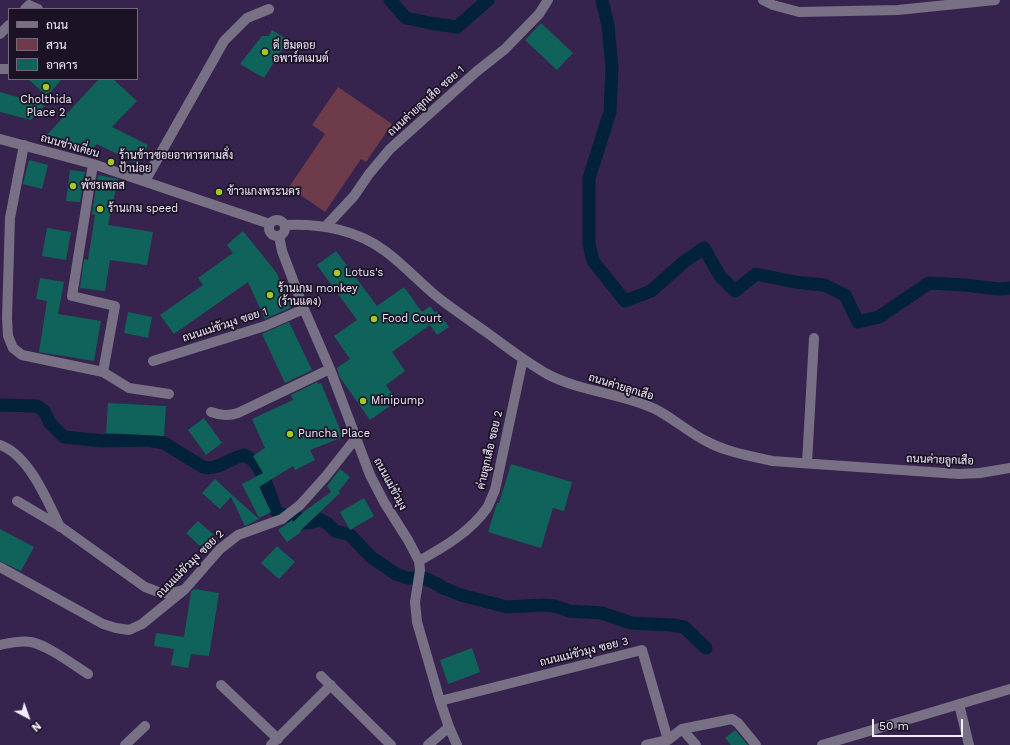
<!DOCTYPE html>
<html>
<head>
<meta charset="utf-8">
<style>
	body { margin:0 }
	#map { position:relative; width:1010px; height:745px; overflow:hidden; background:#37244e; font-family:"Work Sans",Sarabun,sans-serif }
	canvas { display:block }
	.legend { position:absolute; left:8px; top:8px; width:130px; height:72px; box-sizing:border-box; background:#1b1325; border:1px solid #726a7c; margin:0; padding:5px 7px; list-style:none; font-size:12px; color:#f4edfe }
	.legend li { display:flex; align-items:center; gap:8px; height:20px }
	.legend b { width:20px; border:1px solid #726a7c }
	.north { position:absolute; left:8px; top:697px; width:40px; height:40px; -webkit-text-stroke:3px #1b1325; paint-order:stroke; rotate:139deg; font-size:11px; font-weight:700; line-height:16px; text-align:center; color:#f4edfe }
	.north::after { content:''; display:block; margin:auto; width:14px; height:18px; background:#f4edfe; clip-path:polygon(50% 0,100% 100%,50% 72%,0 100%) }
	.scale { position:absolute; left:872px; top:719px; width:91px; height:18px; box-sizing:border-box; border:2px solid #f4edfe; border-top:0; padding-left:5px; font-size:12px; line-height:14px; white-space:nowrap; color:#f4edfe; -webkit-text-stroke:3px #1b1325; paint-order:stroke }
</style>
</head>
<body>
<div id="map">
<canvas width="1010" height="745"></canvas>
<ul class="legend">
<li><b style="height:5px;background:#787085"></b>ถนน</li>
<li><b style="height:11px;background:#6d3b49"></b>สวน</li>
<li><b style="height:11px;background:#10635a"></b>อาคาร</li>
</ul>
<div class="north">N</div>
<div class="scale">50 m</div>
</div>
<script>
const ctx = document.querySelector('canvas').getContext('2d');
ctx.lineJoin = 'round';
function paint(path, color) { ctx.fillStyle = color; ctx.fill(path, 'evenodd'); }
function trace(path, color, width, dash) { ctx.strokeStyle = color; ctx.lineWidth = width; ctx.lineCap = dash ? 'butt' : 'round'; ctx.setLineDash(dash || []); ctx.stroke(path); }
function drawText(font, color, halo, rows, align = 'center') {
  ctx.font = font + ' "Work Sans",Sarabun,sans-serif'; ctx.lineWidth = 3.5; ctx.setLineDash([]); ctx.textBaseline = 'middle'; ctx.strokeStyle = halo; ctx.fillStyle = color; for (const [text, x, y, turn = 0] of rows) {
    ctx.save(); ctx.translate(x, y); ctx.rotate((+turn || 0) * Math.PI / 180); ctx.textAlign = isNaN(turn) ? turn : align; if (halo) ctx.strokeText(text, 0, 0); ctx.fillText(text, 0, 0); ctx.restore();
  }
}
paint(new Path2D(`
	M338 87 392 124 366 162 361 159 325 212 289 187 325 134 312 125Z`), '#6d3b49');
trace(new Path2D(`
	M390 0 406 18 430 23 457 27 488 0
	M602 0 608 26 612 68 610 112 589 178V244L593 261 625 301 651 291 684 262 704 248 720 276 735 291 756 274 795 282 824 285 845 295 858 322 879 317 929 283 965 285 999 289 1010 288
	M0 405 37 406 44 411 50 423 64 437 103 441 148 440 164 443 203 467C217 471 230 458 244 455 246 456 250 458 252 460 263 468 271 498 276 511L285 516H295L305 523 313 522 319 519 328 524 335 531 350 535 371 557 396 574 407 578H414
	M424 578 439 585 443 588 461 595 507 607 542 605 555 606 569 611 602 613 631 623 672 625 684 627 706 648`), '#012239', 13);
paint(new Path2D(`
	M541 23 573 53 557 70 525 40Z
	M272 30 288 40 264 78 240 64 262 36H269Z
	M28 79H62L47 96Z
	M99 79H113L137 101 112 127 148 145 138 164 97 144 86 155 43 139Z
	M0 92 45 105 31 120 0 112Z
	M29 160 48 165 42 189 23 184Z
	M70 170 85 172 80 202 66 201Z
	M98 175 118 179 108 225 153 232 147 265 110 260 105 291 80 288 84 259 88 260 95 215 92 214Z
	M47 228 71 232 66 260 42 256Z
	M243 231 276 272 292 307 265 319 248 282 174 334 160 315 203 285 198 278 233 253 227 245Z
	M336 251 377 306 404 287 422 312 430 306 435 313 437 311 449 327 437 335 430 325 392 352 405 371 386 385 397 401 370 420 339 376 337 368 350 359 334 336 357 320 317 265Z
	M40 278 64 282 58 314 101 321 94 361 39 352 47 301 36 299Z
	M128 312 152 317 148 338 124 333Z
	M289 322 312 370 285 383 262 334Z
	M317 382 318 384 321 383 343 437 310 450 315 460 295 470 293 466 259 487 271 512 259 518 242 484 263 473 253 456 265 448 252 419 293 400 291 395Z
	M108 403 166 406 164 436 106 433Z
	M204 418 222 443 206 455 188 430Z
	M511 464 572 482 564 511 553 508 541 548 488 532 497 503H499Z
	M340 469 350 477 339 491 340 493 300 531 301 532 287 542 278 530 292 520 293 522 306 510 331 492 327 486Z
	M215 479 232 495 259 519 245 526 231 497 220 509 202 493Z
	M364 498 374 516 350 530 340 512Z
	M198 521 214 535 202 548 186 533Z
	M0 529 34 547 21 571 0 561Z
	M277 546 295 562 279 579 261 563Z
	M194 589 219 593 209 656 191 654 188 668 171 665 174 649 154 646 156 633 184 637 191 592Z
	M472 648 480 672 448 684 440 660Z
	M735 730 748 745H731L725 738Z`), '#10635a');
trace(new Path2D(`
	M763 0 773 5 799 12 898 10 995 0
	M25 9 29 5 38 9
	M0 34 9 25
	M0 69H9
	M0 139 93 164 270 224
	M24 145 10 218 7 318 8 336 13 348 22 355 103 372 129 388 169 394
	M93 164 72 296 115 306 103 372
	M145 181 224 41 247 18 269 9
	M269 228a8 8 0 1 1 16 0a8 8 0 1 1-16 0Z
	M285 225C320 223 357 230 385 251 403 264 418 281 435 295 451 308 469 320 486 332 507 347 527 363 549 375 582 392 621 393 655 409 673 418 688 432 706 441 726 452 750 456 772 461L959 474 980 473 1010 468
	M326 226 354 196 369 174 390 149 476 72 505 49 539 14 548 0
	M279 236 282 251 304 309 330 369 370 475 384 502 408 540 419 561 420 570 415 602 417 622 440 701 449 727 457 745
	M153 361 265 326 304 309
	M211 412C219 415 229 416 238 413L330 369
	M0 445C29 455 48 502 60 527
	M807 463 814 338
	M17 501 61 527 145 587 161 593H172L183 590
	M419 561C444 547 470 532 487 508 490 503 492 496 495 490L523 359
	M0 567 103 624 116 628 129 630 142 624 185 589 220 549 238 535 282 519 300 505 326 476 356 438
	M0 645C10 643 20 640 31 642 49 646 72 664 88 674
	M321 676 391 745
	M221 685 278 739
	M440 701 642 650 668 740
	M959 704 969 745
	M682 729 696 745
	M125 745 145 726
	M271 745 331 685
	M428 745 449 727
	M646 745 668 740 682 729 732 719 738 723 756 745
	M822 745 1010 689`), '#787085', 10);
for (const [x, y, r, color] of [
	[265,52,4,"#a3c927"],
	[46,87,4,"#a3c927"],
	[111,162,4,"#a3c927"],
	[73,186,4,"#a3c927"],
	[219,192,4,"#a3c927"],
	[100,209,4,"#a3c927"],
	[337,273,4,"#a3c927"],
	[270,295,4,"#a3c927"],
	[374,319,4,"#a3c927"],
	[363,401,4,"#a3c927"],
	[290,434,4,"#a3c927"]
]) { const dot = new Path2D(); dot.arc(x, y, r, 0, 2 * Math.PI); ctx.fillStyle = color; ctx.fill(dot); trace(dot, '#1b1325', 1.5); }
drawText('11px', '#f4edfe', '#1b1325', [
	["ดี ฮิมดอย",273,46],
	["อพาร์ตเมนต์",273,59],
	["Cholthida",46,100,"center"],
	["Place 2",46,113,"center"],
	["ร้านข้าวซอยอาหารตามสั่ง",119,156],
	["ป้าน่อย",119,169],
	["พัชรเพลส",81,186],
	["ข้าวแกงพระนคร",227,192],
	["ร้านเกม speed",108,209],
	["Lotus's",345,273],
	["ร้านเกม monkey",278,289],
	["(ร้านแดง)",278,302],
	["Food Court",382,319],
	["Minipump",371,401],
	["Puncha Place",298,434]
], 'left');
drawText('11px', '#f4edfe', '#1b1325', [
	["ถนนค่ายลูกเสือ ซอย 1",426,101,-42],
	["ถนนช่างเคี่ยน",70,146,16],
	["ถนนแม่ขัวมุง ซอย 1",225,325,-18],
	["ถนนค่ายลูกเสือ",621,387,17],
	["ค่ายลูกเสือ ซอย 2",490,450,-77],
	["ถนนค่ายลูกเสือ",940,460,2],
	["ถนนแม่ขัวมุง",390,484,62],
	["ถนนแม่ขัวมุง ซอย 2",190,564,-45],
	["ถนนแม่ขัวมุง ซอย 3",584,652,-14]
]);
</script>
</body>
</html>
